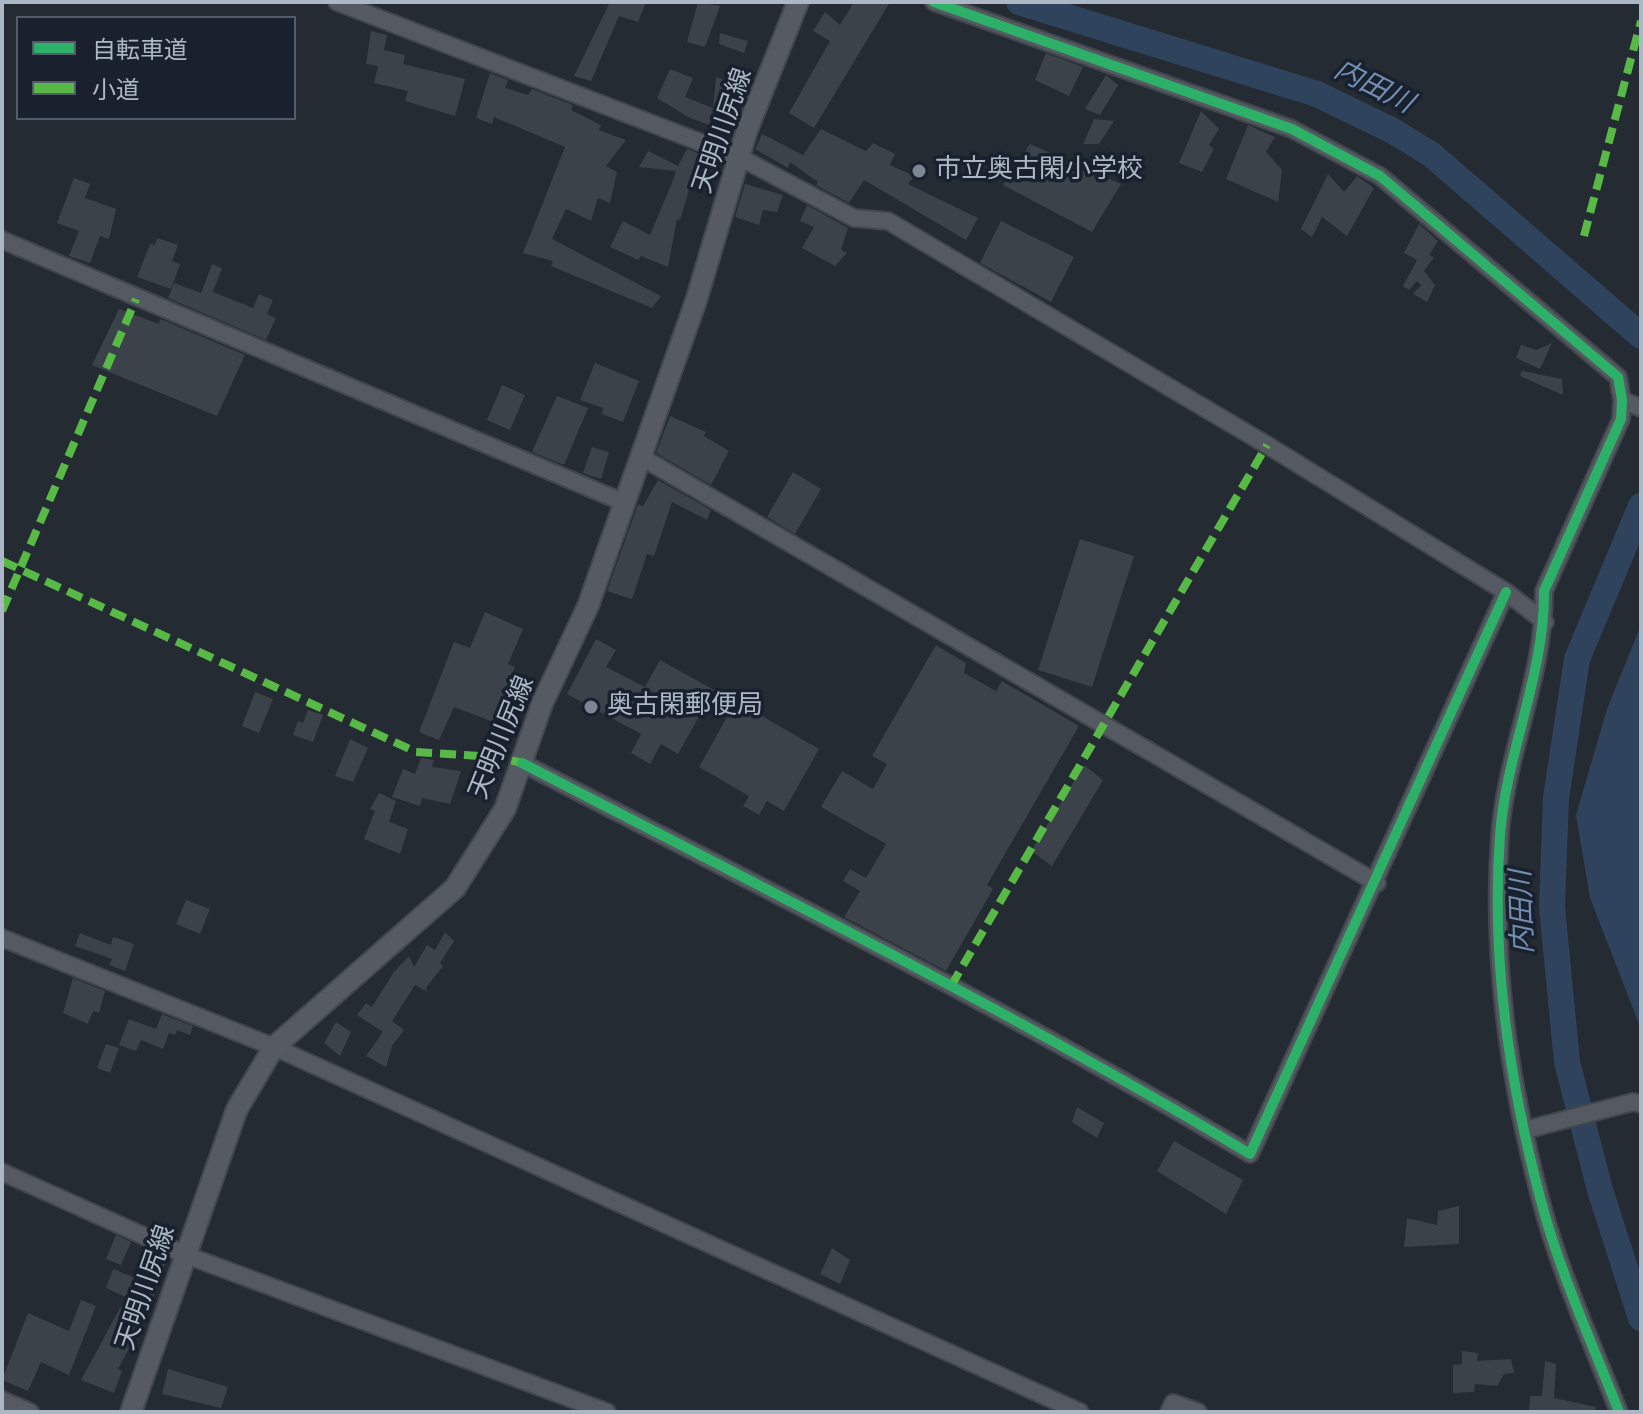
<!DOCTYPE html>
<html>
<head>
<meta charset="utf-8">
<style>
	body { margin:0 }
	#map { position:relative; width:1643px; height:1414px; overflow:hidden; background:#252b33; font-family:"Nunito Sans","Noto Sans JP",sans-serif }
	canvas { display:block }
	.frame { position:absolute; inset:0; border:4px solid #acb7c6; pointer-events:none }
	.legend { position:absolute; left:16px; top:16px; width:280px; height:104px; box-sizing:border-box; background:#18212d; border:2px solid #535d6a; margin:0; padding:10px 14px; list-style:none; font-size:24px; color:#acb7c6 }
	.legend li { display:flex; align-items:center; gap:16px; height:40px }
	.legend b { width:40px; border:2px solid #535d6a }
</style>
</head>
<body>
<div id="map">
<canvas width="1643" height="1414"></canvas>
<div class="frame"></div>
<ul class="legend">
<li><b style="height:10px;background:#2db169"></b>自転車道</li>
<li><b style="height:10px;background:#58b947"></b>小道</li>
</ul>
</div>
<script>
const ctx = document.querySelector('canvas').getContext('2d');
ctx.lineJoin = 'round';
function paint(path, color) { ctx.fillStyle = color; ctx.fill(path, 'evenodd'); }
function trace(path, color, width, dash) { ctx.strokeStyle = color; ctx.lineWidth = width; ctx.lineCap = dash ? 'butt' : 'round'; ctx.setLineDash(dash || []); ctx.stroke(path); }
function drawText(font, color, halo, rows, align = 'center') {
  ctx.font = font + ' "Nunito Sans","Noto Sans JP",sans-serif'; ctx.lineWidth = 7; ctx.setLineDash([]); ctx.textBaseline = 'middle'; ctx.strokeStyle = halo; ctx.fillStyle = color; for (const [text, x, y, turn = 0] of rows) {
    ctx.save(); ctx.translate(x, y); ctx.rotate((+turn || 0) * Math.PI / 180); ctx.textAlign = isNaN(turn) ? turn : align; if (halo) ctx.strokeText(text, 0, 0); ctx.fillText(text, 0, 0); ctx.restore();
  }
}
paint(new Path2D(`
	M1641 625V1029L1590 898 1576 815 1607 709Z`), '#30435d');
trace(new Path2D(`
	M1019 2 1317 94 1393 131 1432 155 1641 336
	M1641 506 1577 659 1556 798 1552 907 1567 1062 1600 1190 1641 1318`), '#30435d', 26);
paint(new Path2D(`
	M610 2H646L638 22 619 16 591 81 574 76Z
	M698 2 720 6 705 47 687 42Z
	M854 2H890L814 128 789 113 830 41 813 31 825 12 840 25Z
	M371 31 387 35 384 50 405 55 403 64 465 79 455 116 405 101 408 91 374 83 378 66 366 64Z
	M720 33 748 41 744 53 719 44Z
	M1046 53 1083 67 1069 96 1035 80Z
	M670 69 693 78 685 97 713 108 716 77 739 86 741 98 735 97 722 130 688 117 657 98Z
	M490 73 508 80 505 88 528 95 532 89 573 105 571 110 601 125 599 130 626 140 606 166 617 172 610 203 598 198 591 221 566 209 552 239 661 296 652 308 551 266 553 261 523 253 565 147 494 117 492 124 476 118Z
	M1106 75 1118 85 1100 115 1085 109Z
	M1201 111 1219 129 1209 145 1214 149 1202 172 1179 163Z
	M1094 119 1114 121 1099 144H1083Z
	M1248 125 1275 137 1266 152 1282 170 1278 202 1226 179Z
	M821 129 866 151 873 143 895 154 890 165 914 176 908 184 978 218 966 240 864 180 849 203 816 185 818 182 790 162 788 168 755 149 762 134 803 155Z
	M1030 144 1121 184 1092 232 1003 185Z
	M687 149 708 157 694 185 691 183 680 220 677 219 668 267 641 256 638 260 610 247 623 221 650 235 674 178 676 171 639 167 648 151 678 166Z
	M1328 174 1344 192 1357 176 1374 188 1347 236 1322 217 1312 237 1301 229Z
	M74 178 90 184 85 198 116 209 109 239 100 236 90 263 69 256 79 231 57 223Z
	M745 184 783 195 777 212 763 210 759 225 735 217Z
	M807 205 848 228 841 250 847 253 835 266 802 248 814 227 800 221Z
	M1001 221 1074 257 1051 302 980 263Z
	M1419 224 1438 241 1429 255 1434 257 1424 271 1435 285 1427 302 1413 294 1421 285 1417 281 1409 290 1403 286 1417 260 1404 253Z
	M157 238 178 245 172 261 180 264 171 289 137 277 150 244 155 245Z
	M212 264 222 268 213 292 253 308 259 294 273 300 267 314 276 318 266 340 168 298 174 283 201 293Z
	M119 309 159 324 160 319 245 355 217 416 92 365Z
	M1552 343 1540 369 1516 358 1521 345 1536 350Z
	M595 363 639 381 623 422 602 414 603 408 580 400Z
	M1522 371 1562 379 1563 395 1520 376Z
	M502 385 525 395 510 430 487 420Z
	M557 396 588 408 564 465 532 452Z
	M670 416 706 432 704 436 729 451 711 485 656 453Z
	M592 447 609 452 601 479 583 473Z
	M793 472 821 489 795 534 767 517Z
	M658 480 711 510 707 520 672 502 654 556 647 554 632 599 607 591 638 504 643 506Z
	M1080 539 1134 556 1092 687 1038 670Z
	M485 612 523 629 508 664 515 667 493 722 454 707 439 740 419 732 454 642 470 648Z
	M596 639 616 650 606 667 645 687 660 660 714 690 678 754 661 744 650 764 631 753 641 734 567 694Z
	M936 645 966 663 964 673 996 691 1002 681 1079 726 987 885 993 889 946 971 844 917 860 891 843 881 850 869 866 878 886 844 821 807 842 771 873 789 887 764 872 756Z
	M255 692 273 699 259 733 242 726Z
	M736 701 819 749 784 811 767 801 759 815 743 806 749 796 699 767Z
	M308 710 323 715 313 742 293 735 298 721 303 723Z
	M350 739 368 748 353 782 335 776Z
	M421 758 434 760 432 767 461 771 450 804 422 798 420 806 392 797 403 769 415 774Z
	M1084 765 1103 780 1052 866 1031 851Z
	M379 793 396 801 389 822 408 829 400 854 364 839 375 811 370 809Z
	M186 900 210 909 200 934 176 924Z
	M445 932 454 941 440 963 443 966 426 988 428 992 415 985 392 1021 404 1030 392 1046 386 1067 366 1056 383 1032 357 1015 366 1003 372 1007 393 973 409 956 414 967 427 945 435 950Z
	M80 933 111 945 113 937 134 944 125 971 109 965 112 959 75 946Z
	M73 978 105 991 99 1013 93 1011 88 1024 63 1013Z
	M162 1014 193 1026 190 1035 177 1030 175 1035 169 1033 163 1049 141 1040 136 1051 119 1045 129 1019 156 1029Z
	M336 1022 351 1032 340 1056 324 1043Z
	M106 1044 119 1048 110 1073 97 1068Z
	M1077 1107 1104 1123 1097 1138 1072 1122Z
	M1174 1141 1243 1180 1226 1214 1157 1171Z
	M1459 1206V1244L1404 1247 1407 1218 1437 1225 1438 1211Z
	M116 1235 131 1242 121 1265 106 1259Z
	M832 1248 850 1260 840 1284 820 1274Z
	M154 1252 167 1258 150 1306 143 1303 130 1326 138 1331 118 1369 122 1371 114 1393 81 1380 126 1297 106 1288 113 1269 145 1282Z
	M81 1300 96 1306 69 1375 41 1362 28 1391 2 1380 28 1313 69 1331Z
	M1462 1351 1478 1353 1477 1361 1511 1359 1514 1373 1504 1374 1497 1386 1475 1384 1474 1392 1453 1393V1365L1462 1364Z
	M1545 1361 1556 1364 1554 1398 1596 1407 1595 1412H1529L1530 1396H1542Z
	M168 1369 228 1387 221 1408 162 1394Z`), '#3c4249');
const minor = new Path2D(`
	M337 2 741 158 854 218 888 221 1267 445 1506 592 1545 622
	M934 2 1292 129 1380 176 1618 377 1622 400 1621 419 1544 591C1545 674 1506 753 1500 835 1491 960 1509 1081 1541 1201 1560 1273 1592 1343 1619 1412
	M2 240 625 503
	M1622 400 1641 408
	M641 457 1377 883
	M522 763C767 890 1014 1013 1250 1154L1506 592
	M2 938 274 1047 1080 1412
	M1525 1130 1633 1102 1641 1104
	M2 1172 186 1255 607 1412
	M2 1400 30 1412
	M1169 1412 1173 1403 1198 1412`);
const major = new Path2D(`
	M131 1412 237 1109 274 1047 455 888 505 809 542 704 588 606 696 301 747 130 798 2`);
trace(minor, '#41464c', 20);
trace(major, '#424750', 24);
trace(minor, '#545962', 16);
trace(major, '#565b63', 20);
trace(new Path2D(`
	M1584 236 1641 21
	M2 561 416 752 498 757 522 763
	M2 611 136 299
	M951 986 1267 445`), '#58b947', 8, [16, 8]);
trace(new Path2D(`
	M934 2 1292 129 1380 176 1618 377 1622 400 1621 419 1544 591C1545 674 1506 753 1500 835 1491 960 1509 1081 1541 1201 1560 1273 1592 1343 1619 1412
	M522 763C767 890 1014 1013 1250 1154L1506 592`), '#2db169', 10);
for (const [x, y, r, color] of [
	[919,171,8,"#7d8693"],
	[591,707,8,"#7d8693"]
]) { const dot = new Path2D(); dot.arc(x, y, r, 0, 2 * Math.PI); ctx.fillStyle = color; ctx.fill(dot); trace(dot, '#18212d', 3); }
drawText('26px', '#acb7c6', '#18212d', [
	["天明川尻線",724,131,-71],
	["天明川尻線",503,738,-68],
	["天明川尻線",147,1288,-71]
]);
drawText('26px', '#acb7c6', '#18212d', [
	["市立奥古閑小学校",935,171],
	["奥古閑郵便局",607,707]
], 'left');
drawText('italic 28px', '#738eb1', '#18212d', [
	["内田川",1373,88,27],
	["内田川",1524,912,-92]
]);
</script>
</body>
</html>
